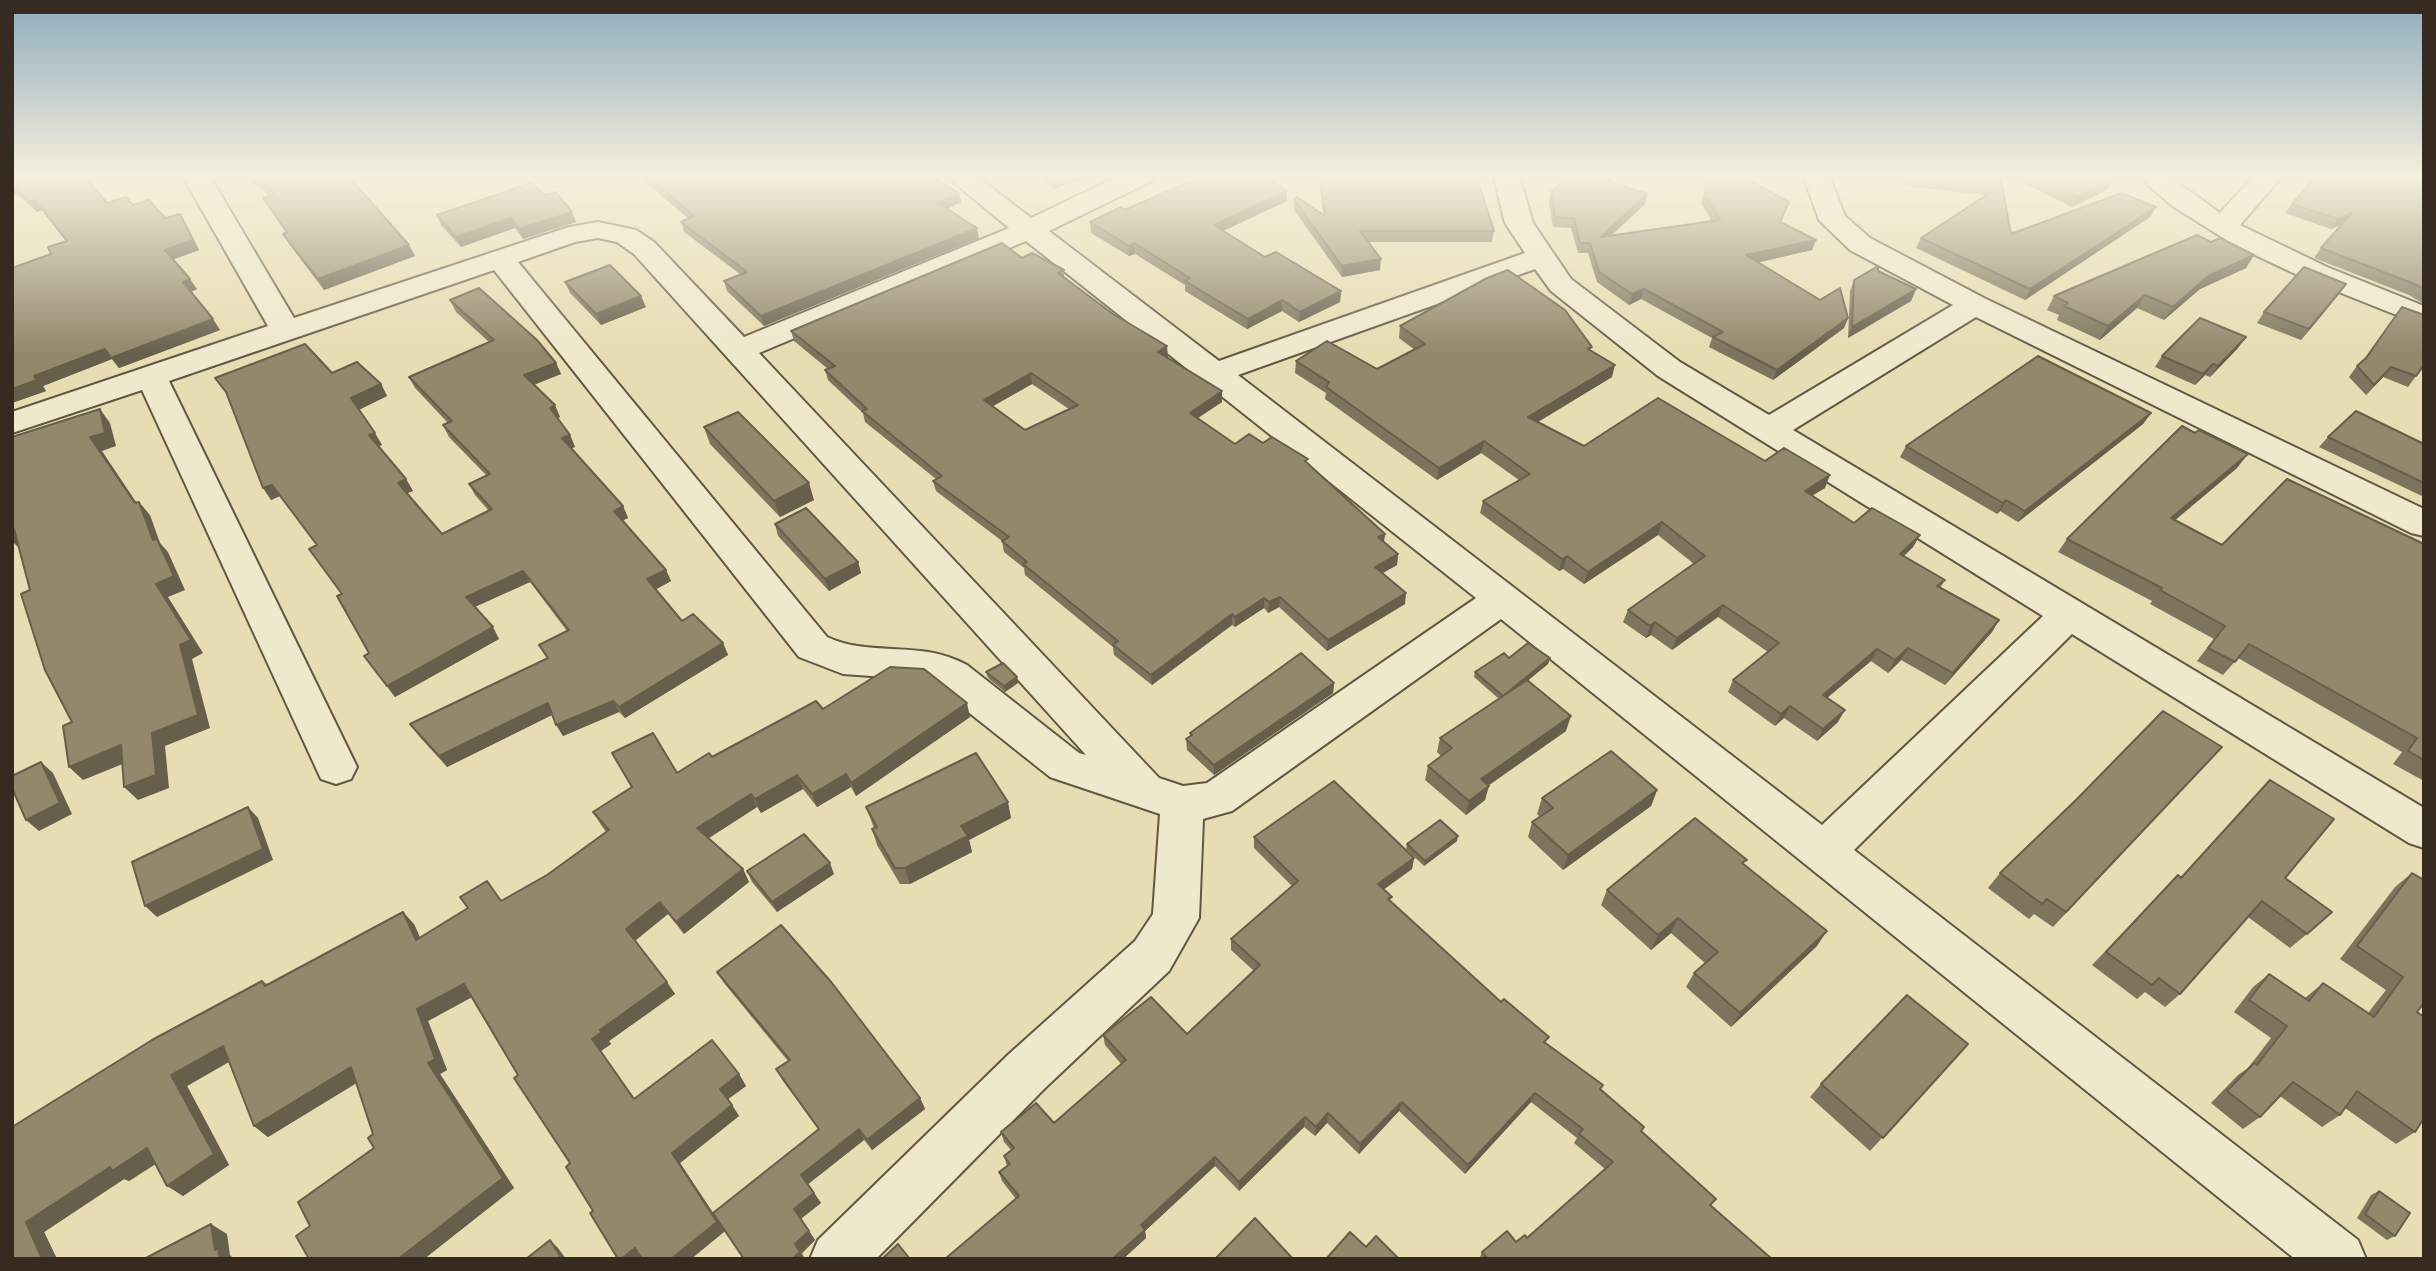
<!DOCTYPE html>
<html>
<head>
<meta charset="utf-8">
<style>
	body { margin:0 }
	#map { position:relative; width:2436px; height:1271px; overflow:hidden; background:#e8dcb2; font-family:Cardo,serif }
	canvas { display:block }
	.frame { position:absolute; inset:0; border:14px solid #362a21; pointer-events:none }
</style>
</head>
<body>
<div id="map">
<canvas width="2436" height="1271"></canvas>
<div class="frame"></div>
</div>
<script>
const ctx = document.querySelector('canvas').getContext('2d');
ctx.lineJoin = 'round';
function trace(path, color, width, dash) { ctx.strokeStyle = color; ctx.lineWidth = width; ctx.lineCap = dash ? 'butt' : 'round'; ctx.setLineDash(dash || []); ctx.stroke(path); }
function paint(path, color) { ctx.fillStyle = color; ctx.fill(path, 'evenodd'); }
const minor = new Path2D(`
	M182 175H209L294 318 569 227 598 222 636 230 654 242 744 337 1009 228 945 175H975L1031 218 1121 175H1156L1152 181 1049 231 1219 361 1525 253 1505 223 1493 175H1519L1533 223 1571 279 1680 362 1769 415 1953 305 1850 250 1819 220 1803 175H1829L1845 216 1870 238 1986 299 2424 509V536L2411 533 1976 317 1793 430 2424 808V848L2409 843 2072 634 1854 850 2358 1240 2366 1259H2295L1501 619 1232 811 1203 819 1199 918 1169 971 1045 1088 876 1259H810L818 1240 1009 1054 1135 941 1153 914 1160 814 1050 777 928 680 843 674 799 657 494 270 169 381 357 767 351 779 336 784 321 779 142 390 12 433V412L268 326ZM598 238 617 242 634 254 1086 755 1079 753 967 665C920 639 872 658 827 637L518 262 575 242ZM1026 241 1476 598 1207 783 1183 786 1159 778 759 353ZM1535 269 1551 291 1658 376 2043 616 1822 825 1238 375Z
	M2137 175H2167L2220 213 2255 175H2283L2240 225 2327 267 2424 306V326L2306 279 2236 246 2171 205Z`);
trace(minor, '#625645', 4);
paint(minor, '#f0e8cd');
paint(new Path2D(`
	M12 175 107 203 133 205 165 218 180 214 186 224 199 250 173 259 197 289 191 292 220 330 119 368 112 359 43 386 46 391 12 403 51 254 66 241 42 210 37 212 17 194 12 195Z
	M246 175H365V177L353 181 409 245 415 256 324 290 289 244 283 234 286 233 263 198 270 196 248 179Z
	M637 175H939L940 182 959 193 961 202 947 209 979 238 764 326 727 291 724 281 740 274 684 232 681 222 689 219Z
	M1037 175H1091L1054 189Z
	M1319 175H1361L1362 180 1415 179V175L1494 231 1492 242H1368L1380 270 1342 277 1294 210V200L1323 215Z
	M1614 175 1610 181 1647 194 1645 204 1611 235 1712 221 1701 203 1704 193 1703 191 1706 181 1789 202 1781 222 1816 240 1812 250 1758 262 1848 318 1844 328 1773 380 1709 347 1712 338 1641 299 1629 305 1597 282 1588 253H1578L1571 228 1553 227 1549 202 1551 192 1560 184 1562 176Z
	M1905 175H2000L2011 234 2156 207 2150 217 2025 300 1916 248 1921 238 1986 195 1905 186Z
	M2007 175H2103L2113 180 2107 190 2072 207Z
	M2424 175V304L2409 295 2314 258 2321 248 2342 224 2331 229 2285 213 2292 204 2307 186 2306 185 2312 176Z
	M1287 191V201L1223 231 1265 257 1341 291 1340 302 1299 322 1282 311 1247 329 1185 291V285L1135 254 1129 256 1091 233 1090 222 1125 210Z
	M546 195 572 212 576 222 523 239 515 228 461 247 441 225 437 215Z
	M2211 242 2254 255 2246 268 2200 289 2164 320 2137 308 2100 340 2057 320 2059 315 2047 310 2054 296Z
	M1022 258 1064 270V278L1168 357H1167L1222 402 1198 418 1235 444 1263 443 1308 464 1385 534 1384 542 1398 554 1397 565 1382 573 1405 604 1327 651 1279 607 1268 613 1264 608 1235 627 1232 625 1152 685 1114 655 1113 647 1025 575 1024 568 1004 552 1002 541 936 491 933 481 936 479 865 422 863 413 828 380 825 370 828 369 794 341 791 331ZM1032 384 1069 409 1025 430 993 406Z
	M1878 271 1916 289 1911 301 1848 338 1850 291 1854 280Z
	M565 282 646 307 601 325 570 293Z
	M2338 295 2301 340 2257 323 2264 312Z
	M450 300 556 363 561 374 534 385 560 417 557 418 570 435 575 447 571 448 623 506 628 518 623 520 666 570 671 581 656 589 682 621 723 643 728 655 625 718 619 712 563 736 552 715 447 767 418 735 410 724 547 659 539 645 567 631 530 582 475 607 499 639 395 697 364 656 369 653 342 594 317 545 280 496 271 500 228 396 215 378 332 373 381 384 387 396 359 410 382 445 378 446 406 479 413 491 407 493 442 534 489 511 475 495 469 484 486 475 449 437 443 425 448 423 415 388 409 377 489 342 456 312Z
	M2402 307 2416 376 2408 387 2383 377 2366 395 2349 377 2357 366 2364 360Z
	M1400 326 1591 351 1612 377 1537 422 1584 446 1765 461 1825 488 1812 495 1854 523 1920 535 1913 547 1904 556 1945 580 1940 588 1999 620 1992 632 1945 685 1901 660 1888 673 1871 661 1827 698 1838 722 1817 741 1784 718 1775 726 1728 692 1733 680 1768 652 1718 617 1672 650 1651 635 1646 638 1623 622 1628 610 1694 564 1658 535 1584 584 1563 569 1559 571 1480 513 1483 501 1519 480 1481 453 1437 480 1325 399 1326 393 1295 373 1296 361 1377 369 1415 350 1399 338Z
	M2238 348 2210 377 2205 375 2195 385 2155 367 2162 356Z
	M2151 413 2143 424 2018 522 2000 511 1997 514 1900 457 1906 446Z
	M704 427 814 500 780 517 710 444Z
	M2195 433 2237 468 2175 520 2222 545 2424 544V781L2393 764 2402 752 2238 658 2223 675 2197 661 2214 639 2150 604 2152 601 2058 552 2067 539Z
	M2328 437 2424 444V497L2319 447Z
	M775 524 858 562 861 573 829 591 778 536Z
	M1509 658H1550L1548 664 1527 681 1566 731 1488 786 1485 800 1466 815 1425 780 1428 766 1441 756 1437 752 1440 738 1499 699 1474 677 1475 672Z
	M986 672 1017 677 1018 683 1005 692 988 678Z
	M1334 683 1333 693 1214 775 1187 750 1186 739 1190 737V733Z
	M823 709 970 717 856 796 851 787 817 807 803 789 761 813 757 807 709 838 743 869 749 882 684 934 668 914 635 941 675 994 609 1041 611 1044 601 1051 634 1099 739 1074 746 1086 728 1099 739 1116 680 1163 725 1231 691 1259H618L570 1163 472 997 428 1021 447 1070 440 1074 514 1188 424 1259H309L310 1226 374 1148 373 1134 357 1083 268 1137 254 1126 229 1062 187 1086 229 1165 183 1196 156 1164 129 1181 124 1179 44 1232 57 1259H12L262 981 267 984 414 924 420 938 502 900 547 875 606 832 601 825 593 812 677 773Z
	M2222 747 2053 927 2034 914 2029 919 1988 888 2000 873Z
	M2270 780 2285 878 2307 934 2290 948 2248 917 2180 994 2165 1007 2145 992 2137 999 2092 965 2178 875 2181 877Z
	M1657 790 1651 806 1563 870 1528 837 1532 822 1540 817 1537 814 1542 798Z
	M866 807 1011 818 969 840 972 852 910 884H900L877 845 872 829 874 828Z
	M1254 837 1414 858 1412 869 1384 889 1391 902 1546 1044 1603 1085 1600 1090 1641 1131 1711 1206 1772 1259H1479L1482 1252 1527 1238 1605 1169 1574 1143 1577 1138 1531 1102 1465 1174 1399 1111 1359 1154 1327 1123 1315 1136 1304 1127 1239 1191 1215 1166 1145 1231 1146 1238 1123 1259H945L1016 1199 1002 1181 999 1172 1007 1166 1004 1156 1011 1150 1004 1142 1001 1132 1054 1123 1121 1064 1105 1045 1103 1035 1187 1034 1254 971 1231 950V939L1292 886 1254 848Z
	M1457 841 1424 866 1406 849 1407 844Z
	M1744 865 1817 946 1731 1027 1686 987 1694 973 1705 963 1671 933 1651 950 1601 905 1607 890Z
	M747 871 834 874 777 912 752 882Z
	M2412 873 2417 1012 2415 1132 2396 1144 2345 1108 2340 1115 2322 1127 2280 1096 2260 1117 2243 1129 2211 1103 2238 1075 2248 1068 2271 1038 2234 1012 2253 987 2269 974 2305 998 2323 983 2368 1013 2386 990 2340 959 2395 887Z
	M717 972 920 1098 925 1109 872 1150 864 1140 808 1184 821 1203 801 1219 815 1240 802 1253 805 1259H744L818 1129 783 1081 776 1069 788 1061 724 983Z
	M1968 1044 1870 1151 1810 1097 1821 1084Z
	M2379 1191 2395 1236 2387 1240 2357 1218 2371 1195Z`), '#7e745d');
paint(new Path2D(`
	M346 175H365V177L350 182Z
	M931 175H939L941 182 932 186Z
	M1062 175H1091L1054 189 1053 178Z
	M1610 175H1614L1605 190 1607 180Z
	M2113 180 2107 190 2072 207 2077 197Z
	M12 187 17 194 12 195Z
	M1287 191V201L1214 235V225Z
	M959 193 961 202 939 213 938 203Z
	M1647 194 1645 204 1599 247 1601 237Z
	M35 200 42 210 37 212 30 202Z
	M2156 207 2150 217 2025 300 2030 289Z
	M572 212 576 222 523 239 519 229Z
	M2352 213 2345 223 2331 229 2338 219Z
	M180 214 186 224 199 250 172 260 165 250Z
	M511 218 515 228 461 247 456 237Z
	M977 228 979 238 764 326 761 316Z
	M1816 240 1812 250 1743 266 1746 255Z
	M1134 243 1135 254 1129 256V246Z
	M409 245 415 256 324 290 318 279Z
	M2254 255 2246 268 2200 289 2164 320 2173 307 2208 276Z
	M1381 259 1380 270 1342 277V266Z
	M190 279 197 289 190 292 183 282Z
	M2346 284 2338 295 2301 340 2309 329Z
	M1644 289 1641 299 1629 305 1632 294Z
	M1916 289 1911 301 1848 338 1852 327Z
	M1341 291 1340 302 1299 322 1300 312Z
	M2145 295 2137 308 2100 340 2108 326Z
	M641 296 646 307 601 325 596 314Z
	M1282 300V311L1247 329 1248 319Z
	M1848 318 1844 328 1773 380 1777 370Z
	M213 319 220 330 119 368 112 359 43 386 46 391 12 403V389L34 376 105 349Z
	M2246 337 2238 348 2210 377 2218 366Z
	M1167 346 1168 357 1158 362V352Z
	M556 363 561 374 529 386 524 375Z
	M2213 364 2205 375 2195 385 2203 374Z
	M1615 365 1612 377 1525 430 1528 417Z
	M2391 367 2383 377 2366 395 2374 385Z
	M1031 373 1032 384 986 410 984 400Z
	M381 384 387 396 358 410 351 398Z
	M1222 391V402L1190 423V413Z
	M555 405 560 417 555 419 550 408Z
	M100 409 110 423 116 446 102 451 144 514 139 502 150 515 160 543 168 552 185 590 168 597 203 653 192 659 210 728 165 746 169 788 138 800 124 787 152 733 156 584 153 540 135 503 90 437Z
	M2151 413 2143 424 2018 522 2025 511Z
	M375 433 382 445 376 447 369 435Z
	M570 435 575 447 567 450 562 438Z
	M1484 441 1481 453 1437 480 1439 468Z
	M2248 454 2237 468 2161 532 2171 518Z
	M1830 475 1825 488 1800 503 1805 491Z
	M406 479 413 491 405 494 398 483Z
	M809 483 814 500 780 517 774 501Z
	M272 485 280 496 271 500 263 488Z
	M2006 500 2000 511 1997 514 2003 503Z
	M623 506 628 518 619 522 614 511Z
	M1662 522 1658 535 1584 584 1588 572Z
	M14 529 27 543 18 547 12 541V530Z
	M1385 534 1383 544 1378 537Z
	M1920 535 1913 547 1893 566 1900 554Z
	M1398 554 1397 565 1374 578 1375 567Z
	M1567 556 1563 569 1559 571 1562 559Z
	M858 562 861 573 829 591 825 579Z
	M666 570 671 581 653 591 647 579Z
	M523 571 530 582 472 608 466 597Z
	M1406 593 1405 604 1327 651 1328 640Z
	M1280 597 1279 607 1268 613 1269 602Z
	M1264 598V608L1235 627V617Z
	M1723 605 1718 617 1672 650 1677 638Z
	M1232 614V625L1152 685 1151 675Z
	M1999 620 1992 632 1945 685 1953 673Z
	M1655 622 1651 635 1646 638 1650 626Z
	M493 627 499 639 395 697 387 686Z
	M723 643 728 655 625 718 619 707Z
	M1908 648 1901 660 1888 673 1895 660Z
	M1877 649 1871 661 1816 707 1823 695Z
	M1550 658 1548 664 1502 702 1503 696Z
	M1017 677 1018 683 1005 692 1004 686Z
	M1334 683 1333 693 1214 775V765Z
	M613 701 619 712 563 736 556 725Z
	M548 703 554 714 447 767 439 756Z
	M967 703 970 717 856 796 851 783Z
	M1790 706 1784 718 1775 726 1781 714Z
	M1845 710 1838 722 1817 741 1823 729Z
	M1571 716 1566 731 1477 793 1481 779Z
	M121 745 135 759 83 780 69 767Z
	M41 762 53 773 72 814 39 831 26 820Z
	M846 774 851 787 817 807 812 794Z
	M797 775 803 789 761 813 755 799Z
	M1489 786 1485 800 1466 815 1469 801Z
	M1657 790 1651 806 1563 870 1568 855Z
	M751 794 757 807 704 841 697 828Z
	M1008 802 1011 818 969 840 972 852 910 884 905 868 961 826Z
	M248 807 258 818 273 860 157 917 145 906Z
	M1458 836 1457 841 1424 866 1425 861Z
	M1414 858 1412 869 1376 895 1378 884Z
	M830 863 834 874 777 912 772 902Z
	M743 869 749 882 684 934 676 922Z
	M660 902 668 914 634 941 626 929Z
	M403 912 414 924 427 953 416 940Z
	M1678 918 1671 933 1651 950 1658 935Z
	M1827 931 1817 946 1731 1027 1740 1013Z
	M667 982 675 994 609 1041 600 1030Z
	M464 984 474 996 428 1021 447 1070 440 1074 514 1188 424 1259H398L428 1063 417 1009Z
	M602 1032 611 1044 601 1051 642 1110 592 1039Z
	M223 1046 237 1057 187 1086 229 1165 183 1196 167 1186 171 1075Z
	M351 1067 364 1078 268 1137 254 1126Z
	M739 1074 746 1086 727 1100 720 1089Z
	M1535 1093 1531 1102 1465 1174 1468 1165Z
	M920 1098 925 1109 872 1150 867 1140Z
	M1402 1102 1399 1111 1359 1154 1360 1144Z
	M732 1105 739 1116 680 1163 725 1231 691 1259H671L672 1153Z
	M1328 1113 1327 1123 1315 1136 1316 1127Z
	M1305 1117 1304 1127 1239 1191V1182Z
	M859 1129 864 1140 807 1185 801 1175Z
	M147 1148 164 1158 129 1181 124 1179 44 1232 57 1259H42L26 1222 110 1167Z
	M1215 1157V1166L1145 1231 1146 1238 1123 1259H1112L1141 1225Z
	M814 1193 821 1203 800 1219 794 1209Z
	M211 1224 227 1234 230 1255 234 1259H220L215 1250Z
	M809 1231 815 1240 802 1253 795 1244Z
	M550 1240 558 1248 566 1259H562Z
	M635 1248 643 1259H621Z
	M800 1252 805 1259H792Z`), '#675e4c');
const building = new Path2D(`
	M12 175H83L107 203 126 197 133 205 149 200 165 218 180 214 193 240 165 250 190 279 183 282 213 319 111 358 105 349 34 376 37 380 12 389V268L51 254 48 247 67 241 35 200 30 202 12 186Z
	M251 175H347L409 245 318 279 283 234 287 232 263 198 276 194Z
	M646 175H931L930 176 959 193 938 203 977 228 761 316 724 281 747 272 681 222 694 216Z
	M1049 175H1062L1053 178Z
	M1204 175H1265L1287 191 1214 225 1265 257 1276 252 1341 291 1300 312 1282 300 1248 319 1185 281 1190 278 1134 243 1129 246 1090 222 1121 207 1125 210Z
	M1320 175H1361L1362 180 1416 179 1415 175H1476L1494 231H1360L1381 259 1342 266 1294 200 1297 197 1325 216Z
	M1563 175H1610L1607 180 1647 194 1601 237 1720 220 1704 193H1713L1706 181 1747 179 1789 202 1780 222 1816 240 1746 255 1820 300 1840 288 1848 318 1777 370 1713 337 1723 332 1644 289 1632 294 1599 272 1590 243H1580L1574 218 1555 217 1551 192 1567 178 1562 176Z
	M1909 175H2000L2011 234 2121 193 2156 207 2030 289 1921 238 2000 186Z
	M2033 175H2103L2113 180 2077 197Z
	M2312 175H2424V289L2417 285 2321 248 2352 213 2338 219 2292 204 2316 177Z
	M531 183 546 195 556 192 572 212 519 229 511 218 456 237 437 215Z
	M2197 235 2211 242 2220 238 2254 255 2208 276 2173 307 2145 295 2108 326 2064 306 2068 303 2054 296Z
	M1002 243 1022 258 1032 253 1064 270 1058 273 1113 314 1167 346 1158 352 1222 391 1190 413 1235 444 1249 434 1263 443 1272 437 1308 459 1305 461 1385 534 1378 537 1398 554 1375 567 1406 593 1328 640 1280 597 1269 602 1264 598 1235 617 1232 614 1151 675 1113 645 1118 641 1023 564 1027 562 1002 541 1009 537 933 481 942 476 862 411 867 409 825 370 835 366 791 331ZM1031 373 1078 405 1025 430 984 400Z
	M610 265 641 296 596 314 565 282Z
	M1878 266V271L1916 289 1852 327 1854 280Z
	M2304 267 2346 284 2309 329 2264 312Z
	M1508 270 1565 310 1592 347 1588 349 1615 365 1528 417 1584 446 1658 398 1765 461 1784 448 1830 475 1805 491 1854 523 1872 508 1920 535 1900 554 1945 580 1937 586 1999 620 1953 673 1908 648 1895 660 1877 649 1823 695 1845 710 1823 729 1790 706 1781 714 1733 680 1779 643 1723 605 1677 638 1655 622 1650 626 1628 610 1705 556 1662 522 1588 572 1567 556 1562 559 1483 501 1530 474 1484 441 1439 468 1326 387 1329 382 1296 361 1327 341 1377 369 1425 344 1400 326 1487 278Z
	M479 288 537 340 556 363 524 375 555 405 550 408 570 435 562 438 623 506 614 511 666 570 647 579 682 621 693 614 723 643 619 707 613 701 556 725 548 703 439 756 410 724 548 658 539 645 569 630 523 571 466 597 493 627 387 686 364 656 369 653 337 596 342 594 309 549 317 545 272 485 263 488 226 392 215 378 305 344 332 373 357 362 381 384 351 398 375 433 369 435 406 479 398 483 442 534 492 509 469 484 490 474 443 425 452 421 409 377 494 340 450 300Z
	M2402 307 2424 315V365L2416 376 2391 367 2374 385 2357 366 2366 358Z
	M2200 318 2246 337 2218 366 2213 364 2203 374 2162 356Z
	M2038 356 2151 413 2025 511 2006 500 2003 503 1906 446Z
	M100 409 105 433 90 437 135 503 139 502 153 540 157 539 174 576 156 584 191 640 180 645 198 715 152 733 156 775 124 787 121 745 69 767 63 726 72 722 45 670 21 594 30 590 14 529 12 530V437Z
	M2356 411 2424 444V483L2328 437Z
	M738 412 809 483 774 501 704 427Z
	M2182 426 2195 433 2199 430 2248 454 2171 518 2222 545 2287 479 2424 544V760L2408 751 2417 738 2249 644 2235 662 2208 648 2225 626 2160 590 2162 588 2067 539Z
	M806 508 858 562 825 579 775 524Z
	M1528 643 1550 658 1503 696 1475 672 1504 653 1509 658Z
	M1301 653 1334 683 1214 765 1186 739 1192 735 1190 733Z
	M1003 663 1017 677 1004 686 986 672Z
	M890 667 924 669 967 703 851 783 846 774 812 794 797 775 755 799 751 794 697 828 743 869 676 922 660 902 626 929 667 982 600 1030 602 1032 592 1039 634 1099 712 1040 739 1074 720 1089 732 1105 672 1153 717 1222 671 1259H642L635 1248 621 1259H618L590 1213 593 1211 566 1167 570 1163 514 1078 518 1075 464 984 417 1009 435 1059 428 1063 503 1178 398 1259H309L296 1236 310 1226 298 1202 374 1148 368 1138 373 1134 351 1067 254 1126 223 1046 171 1075 214 1154 167 1186 147 1148 112 1171 110 1167 26 1222 42 1259H12V1127L152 1040 262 981 265 986 403 912 416 940 468 908 460 897 487 881 501 901 547 875 609 830 593 812 632 787 612 753 653 733 677 773 709 753 712 757 816 701 823 709Z
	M1527 680 1571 716 1481 779 1489 786 1469 801 1428 766 1452 748 1440 738Z
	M2163 711 2222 747 2066 912 2047 899 2042 904 2000 873 2077 799Z
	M1611 751 1657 790 1568 855 1532 822 1553 808 1542 798Z
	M976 753 1008 802 961 826 968 836 905 868H895L872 829 877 827 866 807Z
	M41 762 60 803 26 820 12 788V776Z
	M2270 780 2334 819 2285 878 2332 912 2307 934 2262 901 2180 994 2159 978 2152 985 2106 952 2178 875 2181 878Z
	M1334 781 1414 858 1378 884 1392 897 1388 899 1501 1002 1504 999 1549 1037 1544 1042 1603 1085 1600 1089 1644 1127 1641 1131 1716 1199 1710 1205 1772 1259H1488L1482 1252 1507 1231 1516 1242 1525 1235 1527 1238 1613 1162 1579 1134 1583 1129 1535 1093 1468 1165 1402 1102 1360 1144 1328 1113 1316 1127 1305 1117 1239 1182 1215 1157 1141 1225 1145 1230 1112 1259H945L1019 1196 999 1172 1010 1164 1004 1156 1014 1148 1001 1132 1036 1103 1054 1123 1126 1060 1103 1035 1151 997 1187 1034 1260 965 1231 939 1298 881 1254 837Z
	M248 807 263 849 145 906 132 862Z
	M1695 818 1747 860 1742 863 1827 931 1740 1013 1694 973 1718 952 1678 918 1658 935 1607 890Z
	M1440 820 1458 836 1425 861 1407 844Z
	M804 834 830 863 772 902 747 871Z
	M2412 873 2424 880V1003L2417 1012 2424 1017V1118L2415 1132 2357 1091 2340 1115 2293 1082 2260 1117 2227 1091 2254 1063 2257 1065 2287 1026 2249 1000 2269 974 2309 1001 2323 983 2374 1017 2403 977 2357 946Z
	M781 925 832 983 920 1098 867 1140 859 1129 801 1175 814 1193 794 1209 809 1231 795 1244 800 1252 792 1259H744L713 1213 819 1129 776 1069 790 1060 717 972Z
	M1907 995 1968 1044 1883 1138 1821 1084Z
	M2379 1191 2410 1213 2395 1236 2365 1214Z
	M1255 1218 1293 1259H1215Z
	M211 1224 215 1250 218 1248 220 1259H144Z
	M1350 1232 1366 1247 1376 1236 1399 1259H1326Z
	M550 1240 562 1259H526Z
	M898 1244 910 1259H882Z`);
paint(building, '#93876c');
trace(building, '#675e4c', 2);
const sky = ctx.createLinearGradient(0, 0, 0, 353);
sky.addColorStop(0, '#8facbf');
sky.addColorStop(0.5, '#f5efdc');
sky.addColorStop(1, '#f5efdc00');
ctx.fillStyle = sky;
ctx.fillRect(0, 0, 2436, 353);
</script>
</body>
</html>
